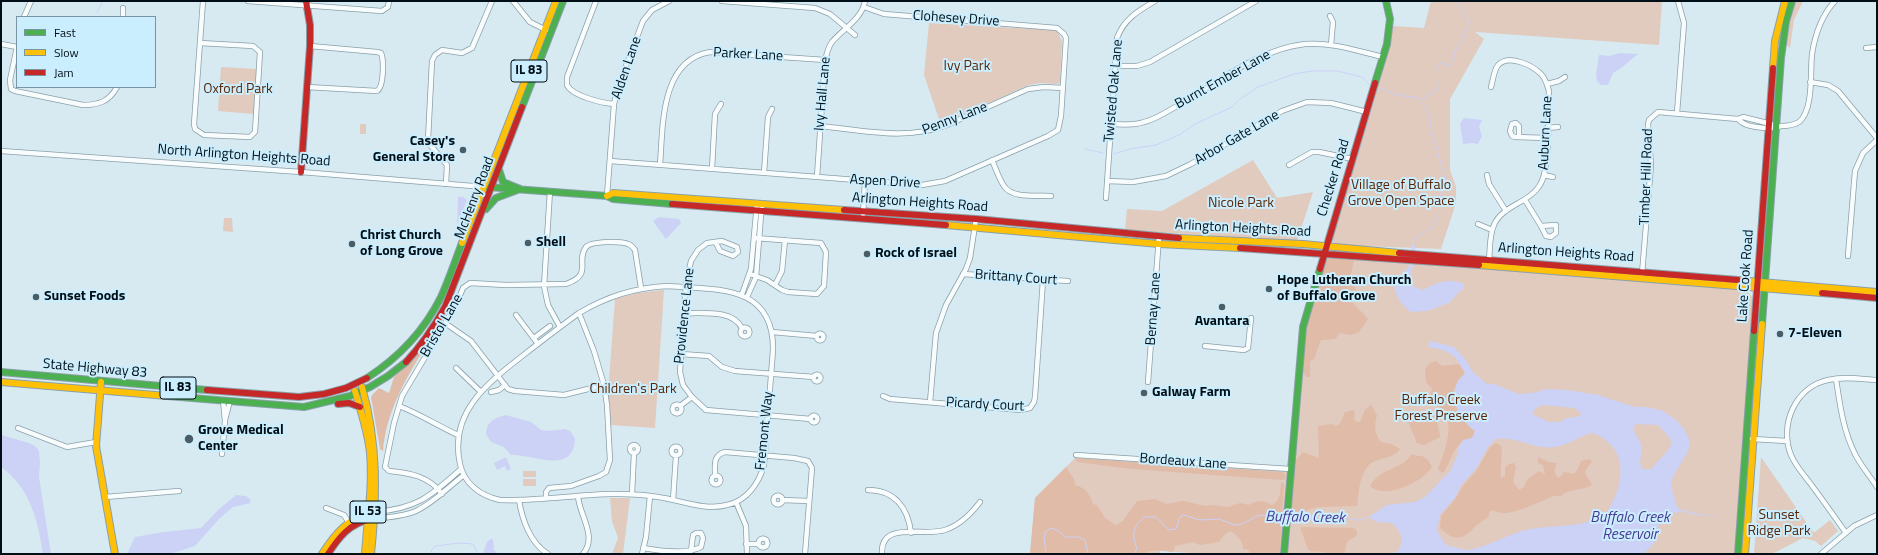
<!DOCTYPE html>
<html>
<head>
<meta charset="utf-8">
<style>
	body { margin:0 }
	#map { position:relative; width:1878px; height:555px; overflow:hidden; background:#d7eaf2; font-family:"Titillium Web",sans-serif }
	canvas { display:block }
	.frame { position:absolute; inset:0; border:2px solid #000f17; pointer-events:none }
	.legend { position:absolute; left:16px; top:16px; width:140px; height:72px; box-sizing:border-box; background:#cbeefe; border:1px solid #7a95a2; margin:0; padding:5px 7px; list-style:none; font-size:12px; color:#000f17 }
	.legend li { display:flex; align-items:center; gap:8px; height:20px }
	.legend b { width:20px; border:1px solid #7a95a2 }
</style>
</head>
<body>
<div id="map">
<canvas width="1878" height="555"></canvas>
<div class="frame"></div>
<ul class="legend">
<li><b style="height:5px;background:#4caf50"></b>Fast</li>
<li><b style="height:5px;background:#ffc107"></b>Slow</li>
<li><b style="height:5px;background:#c62828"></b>Jam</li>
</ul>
</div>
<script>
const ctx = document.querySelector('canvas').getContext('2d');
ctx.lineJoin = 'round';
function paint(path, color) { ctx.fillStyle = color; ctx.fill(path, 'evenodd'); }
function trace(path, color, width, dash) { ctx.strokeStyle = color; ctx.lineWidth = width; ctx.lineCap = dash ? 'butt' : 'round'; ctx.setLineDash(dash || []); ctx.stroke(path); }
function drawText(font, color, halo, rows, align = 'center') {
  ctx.font = font + ' "Titillium Web",sans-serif'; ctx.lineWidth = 4; ctx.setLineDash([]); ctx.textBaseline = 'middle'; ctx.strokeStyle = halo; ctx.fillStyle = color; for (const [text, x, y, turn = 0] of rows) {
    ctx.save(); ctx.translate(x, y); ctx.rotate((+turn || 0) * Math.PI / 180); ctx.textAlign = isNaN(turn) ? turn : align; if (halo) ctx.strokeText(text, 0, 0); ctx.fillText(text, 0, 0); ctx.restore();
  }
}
paint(new Path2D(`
	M1431 1H1662L1659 45 1475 32 1484 39 1450 99V170L1456 187V203L1441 249 1335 245 1332 240 1384 66 1391 39 1393 26 1424 28Z
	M1795 1H1803L1794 20 1790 48 1784 43Z
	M929 23 1054 30 1058 32 1062 42 1060 83 1057 84 1041 83 1029 85 946 122H940L924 75Z
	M221 67 258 69 254 114 218 111Z
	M360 124H366V134H360Z
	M1253 160 1277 198 1313 192 1297 241 1125 230 1127 209 1162 211Z
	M224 218H232L233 232 223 231Z
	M1327 256 1674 283 1747 291 1754 299 1735 554H1206L1160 551V554H1030L1035 498 1075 458 1292 472 1303 336Z
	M664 290 655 428 610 425 608 394 615 299 637 293Z
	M1761 457 1813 532H1815L1830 520 1838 531 1821 546 1815 541 1803 538 1772 554H1754Z
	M523 471H536V477H523Z
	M523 479H536V486H523Z
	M610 498H630L623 554H612L618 538 612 521Z`), '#e1cabe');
paint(new Path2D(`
	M1330 258 1354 260 1350 278 1356 289 1351 301 1368 319 1359 332 1350 335 1340 333 1335 339 1321 340 1314 359 1310 361V377H1307L1303 373V367L1301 364C1303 346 1315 267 1330 258Z
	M423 348H425C405 379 386 413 383 451L380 449 371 397 373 394 379 388 389 393 394 377 411 362Z
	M1436 361 1442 366 1459 364 1465 373 1457 383 1453 392 1459 415 1475 431 1472 438C1455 442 1452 457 1445 471L1442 473 1438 469C1446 450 1462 405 1427 404L1432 389 1426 382 1425 369 1430 363Z
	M1371 405 1377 415C1374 426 1374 433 1381 442L1391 444 1400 449C1394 458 1384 457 1375 461 1359 468 1359 492 1357 506L1317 507 1303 512 1289 513 1293 463 1303 452 1319 458 1318 426 1332 424 1335 426 1340 424 1345 412 1353 410 1355 413 1354 419 1356 422H1360L1365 410Z
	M1411 414H1430L1434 415 1437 421 1440 437 1424 445 1417 443 1408 421V416Z
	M1496 443C1498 444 1500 445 1501 446 1503 449 1500 472 1501 478L1505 476V468L1509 464 1514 463 1516 468 1513 482 1519 490 1524 487C1527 478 1532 475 1540 471L1545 475 1543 465 1538 463V457L1548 462 1557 463C1555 469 1552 474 1559 478L1564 472 1574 474 1578 468 1581 461 1590 459 1592 462 1585 471C1585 477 1590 479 1592 485 1582 491 1569 488 1561 496H1554C1541 501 1516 514 1502 513 1498 513 1495 510 1490 511L1488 517C1469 527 1464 551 1440 528L1441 516 1456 498 1463 486 1477 470 1490 447Z
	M1412 454 1418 456H1422L1428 460 1432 467C1423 482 1385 500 1370 486 1382 466 1400 472 1412 454Z
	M1075 458 1282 472 1285 474V479L1283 480 1131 469 1077 462Z
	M1066 467 1074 479 1075 485C1086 488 1090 494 1093 504L1098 506 1105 518 1116 525 1123 521 1137 501 1155 499 1167 504 1183 501 1205 506 1212 505 1228 507 1240 503 1249 505C1257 500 1263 500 1272 505 1281 501 1280 491 1281 483H1284L1280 552V554H1250L1249 550 1243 549C1244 541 1236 534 1230 531L1225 534 1219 542 1200 545 1193 542 1175 546 1173 552C1164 551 1151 548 1144 554H1030L1035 498Z
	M1300 527 1353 528 1357 531V535L1347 542 1344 554H1325V552L1310 551 1307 547Z`), '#e0bba8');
paint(new Path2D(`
	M1619 53 1638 54 1621 68 1613 73 1608 85H1601L1597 81 1596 75 1599 55 1610 56Z
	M1464 118 1482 120 1479 127 1482 136 1478 144 1473 143 1463 144 1460 123Z
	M458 197H463L467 200 457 225Z
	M659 217 679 219 681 223 666 239 653 221Z
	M1413 243C1421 255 1408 271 1410 285L1423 290C1437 282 1449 278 1464 284V289L1461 290 1449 303 1427 311 1411 312C1402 306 1388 288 1398 278 1402 273 1407 271 1410 264 1412 257 1410 249 1413 243Z
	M1430 341 1454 347 1466 360 1473 372 1487 384H1494L1519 394 1532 393 1547 389 1567 390 1598 395 1635 407H1647L1663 411 1676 420 1685 430 1690 441 1688 452 1673 476 1671 486 1677 507 1682 510 1698 514 1721 517 1696 515 1680 511 1677 513C1657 508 1660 524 1657 536 1655 544 1649 549 1643 554H1387L1397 552C1406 541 1401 532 1392 523L1377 522 1371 519 1370 516 1387 505 1415 502 1425 497 1450 471 1457 456 1459 446 1463 440 1472 438 1475 431C1460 421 1449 400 1457 383 1458 379 1463 376 1465 373 1455 354 1449 350 1428 347ZM1544 405 1574 408 1582 414 1577 417 1567 418 1560 422H1549L1532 414 1536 408ZM1636 424 1658 425 1668 436 1672 443C1668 454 1657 459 1652 469H1642L1640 463 1642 446 1633 429ZM1592 433C1597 434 1601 436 1605 440 1626 454 1623 483 1612 503 1610 507 1608 511 1605 513 1583 531 1548 523 1522 531 1506 536 1490 545 1473 549L1466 550 1446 545 1437 531 1440 515 1455 498 1461 485 1476 469 1488 447 1496 439C1517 436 1533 450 1554 447 1567 446 1579 436 1592 433Z
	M506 415 531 422 541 430 549 431 565 429 570 431 575 438C574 477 531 453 511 455L504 447 491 442 486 434C486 422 495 417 506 415Z
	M1 435 29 443 35 446 39 451 40 463 39 477 51 554H43C38 521 30 487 1 467Z
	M506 457 511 469 507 471 505 466 497 470 494 463Z
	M236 495 246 496 250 499 251 503 233 507 219 519 195 546 170 554H127L135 537 164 532 201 528 218 510Z
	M491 539H493L494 550 498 554H483L487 542Z`), '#ccd1f6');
trace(new Path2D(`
	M97 12 103 1
	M1379 87 1393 94 1422 99
	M1085 149 1103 153
	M1114 154 1130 149 1156 145 1179 135 1195 124 1232 107 1240 99 1258 87 1294 74 1312 71H1337L1362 77 1369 84
	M1413 243 1414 239 1433 227 1437 218 1438 200 1446 182 1430 125C1431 116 1428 111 1423 104 1423 95 1428 96 1435 92L1438 86 1437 65 1441 63 1450 66 1454 59V52L1464 38 1469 21 1457 1
	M1291 517 1310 518 1324 516 1359 520 1371 517
	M433 554 431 551 435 546 459 543 473 544 478 554
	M1046 554 1044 537 1046 531 1052 528 1057 530 1066 537H1078L1085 540 1088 554
	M1134 554 1137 549C1132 533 1132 529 1144 517H1156L1169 530 1176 529 1180 517 1184 515 1199 520 1219 519 1235 525 1242 524 1257 516 1264 515 1285 517`), '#ccd1f6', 1);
const street = new Path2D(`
	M248 1 382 11 388 7 389 1
	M513 1 530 22 546 30
	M596 1 567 77V85C572 96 602 103 614 104
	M722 1 815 8 830 14 855 35
	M1330 16 1333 22 1331 45
	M24 17 31 1
	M123 17V8
	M200 43 253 46 260 52 255 132 250 137 204 135 195 129 194 124 203 1
	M1 44 17 47
	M17 47 10 80 11 89 15 91 83 105C98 105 109 102 117 87
	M1866 48 1877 47
	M1115 66H1137L1150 62 1256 1
	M1810 82 1828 85 1838 91 1877 138
	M1547 84 1559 81 1565 77
	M307 87 377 91C384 87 384 60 381 53L377 52 310 46
	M1677 113 1684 23 1678 1
	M1738 119C1745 127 1757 127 1766 128 1771 129 1777 127 1781 126 1787 126 1794 125 1799 122 1814 110 1810 71 1812 54 1815 35 1822 15 1835 1
	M1111 124C1119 124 1127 125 1135 124 1152 122 1168 111 1182 103 1221 80 1260 49 1305 44 1332 42 1357 51 1383 57
	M820 126C862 130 907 141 947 125L1028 89 1044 87 1063 88
	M1547 128 1558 127
	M1519 137V126L1516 123 1512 124 1510 131 1512 136 1515 137 1547 138
	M1 151 301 172 485 187
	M992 160C996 169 999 179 1004 186 1012 199 1038 195 1051 196
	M610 161 922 185 945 181 1048 136 1058 130 1061 116 1066 38 1064 34 1057 28 884 14 864 7
	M660 165C663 127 660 60 710 52L825 60
	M1289 165 1312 152H1319L1353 159
	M712 169 715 114 721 104
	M764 173 768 117 772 109
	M1487 175 1489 184 1506 211
	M1544 175 1553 177
	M817 177 825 60C827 54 828 47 832 42 843 29 862 19 865 1
	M1107 181 1133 182 1166 176 1191 164 1282 111 1307 102 1331 103 1367 112
	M446 184 447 165 431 146 428 140 432 61 435 55 442 50 462 53 472 48 492 1
	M550 191 544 286 548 305 560 327
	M607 196 614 104 618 87 643 21 652 10 669 1
	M1106 198 1117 38C1124 19 1138 11 1155 1
	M1525 200 1541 226 1556 225V233L1551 237 1546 236 1541 226
	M863 214 865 182
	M1478 224 1492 230
	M716 243 720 251 733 256 738 252 737 247 722 241 707 243 698 250 691 261 686 284 680 372 683 385 692 397 706 410 811 419
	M1848 256 1855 171 1863 153 1877 140
	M1489 262C1490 250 1489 236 1494 225 1502 205 1531 203 1541 183 1550 166 1548 112 1549 91 1547 85 1546 79 1541 74 1532 65 1509 54 1498 65 1494 70 1493 80 1491 87
	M750 274 767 280 782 290 788 292 817 294 824 286 826 252 821 243 755 238
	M963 274 1068 281
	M1642 274 1651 165 1648 124 1649 120 1658 112 1738 119 1743 117 1771 124
	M775 285 782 271 785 240
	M667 286C715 290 774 283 773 350L764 465C759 483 747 501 727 505 705 511 680 500 658 497 605 488 553 502 500 500 481 496 464 484 460 464 449 414 485 385 521 357 540 342 560 327 579 313 608 296 634 288 667 286Z
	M742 294 751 269 757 203
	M747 297 756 277 762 203
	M684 313C703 314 732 309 742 328
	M516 315 538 344
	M445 323 471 341 508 389 515 391 564 395 604 385
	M740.5 332a4.5 4.5 0 1 1 9 0a4.5 4.5 0 1 1-9 0Z
	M772 332 817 336
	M816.5 337a3.5 3.5 0 1 1 7 0a3.5 3.5 0 1 1-7 0Z
	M534 338 550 326
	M1205 346 1244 350 1248 348 1251 318
	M681 354 709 356 722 367 735 371 814 377
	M456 368 481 392
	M813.5 378a3.5 3.5 0 1 1 7 0a3.5 3.5 0 1 1-7 0Z
	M1836 379C1840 405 1843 430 1855 454 1861 466 1870 476 1877 487
	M1148 382 1159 237
	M491 392 499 390 505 385
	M883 396 890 399 1021 410 1030 408 1034 402 1035 397 1043 280
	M930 402 936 333 946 305 966 269 970 258 976 219
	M672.5 409a4.5 4.5 0 1 1 9 0a4.5 4.5 0 1 1-9 0Z
	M399 406C420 414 438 426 458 435
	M680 406 692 397
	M810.5 419a3.5 3.5 0 1 1 7 0a3.5 3.5 0 1 1-7 0Z
	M225 420 230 401
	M18 428 67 447 96 442
	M1752 439 1787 441
	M630 449a4 4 0 1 1 8 0a4 4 0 1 1-8 0Z
	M671.5 451a4.5 4.5 0 1 1 9 0a4.5 4.5 0 1 1-9 0Z
	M222 454 225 421 223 400
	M1076 455 1290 469
	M715 475C715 465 713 455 725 452L794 458 808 461 812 468 805 554
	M711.5 480a4.5 4.5 0 1 1 9 0a4.5 4.5 0 1 1-9 0Z
	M868 490C894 490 908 507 911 533
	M442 494C429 476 410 473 389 471L385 467 394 423 402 396 456 305 463 288 470 283 506 285 566 284C594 274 575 262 586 247 591 241 621 241 628 244 631 245 633 247 635 250L641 288
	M632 494 634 453
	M773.5 500a4.5 4.5 0 1 1 9 0a4.5 4.5 0 1 1-9 0Z
	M578 496C579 515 598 536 583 554
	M105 497 179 491
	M546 498V492L549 488 571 486 599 476 606 472 610 460 607 405 604 385 594 351 579 313
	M519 500C522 519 530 543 548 554
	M673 500 676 456
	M782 500 809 501
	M736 502 746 526 747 554
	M326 508 344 515 349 523
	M374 512C416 509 430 497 461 469
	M373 519C387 517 403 517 416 511 435 502 448 487 464 475
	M1846 533C1834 516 1822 499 1810 483 1803 474 1795 465 1791 455 1779 425 1795 387 1828 380 1844 376 1861 379 1877 380
	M758.5 543a4.5 4.5 0 1 1 9 0a4.5 4.5 0 1 1-9 0Z
	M746 544H758
	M643 548C660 551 687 555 701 547L703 538 701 533H696L693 535 691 551
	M642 554 646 537 650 496
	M882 554C880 520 923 537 945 530 960 525 971 514 980 502
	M1821 554 1854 526 1877 515`);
const fast = new Path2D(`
	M1375 83 1387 44 1390 19 1386 1
	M522 107 563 1
	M499 170 503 182 520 189
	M488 187 607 196 613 199 672 204
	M486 209 496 198 520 189
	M1762 324 1781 58 1786 21 1792 1
	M1 372 207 390
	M367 378C398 358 424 331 441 297 449 280 455 261 462 243
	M167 396 304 407 350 396 370 387 388 376 406 362
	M1284 554 1303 327 1320 269
	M1738 554 1754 331`);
const slow = new Path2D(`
	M1773 68 1775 41 1785 1
	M607 196 613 193 844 210
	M946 225 1159 244 1240 248
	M1179 238 1303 244 1399 253
	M462 243 556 1
	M1479 265 1822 293
	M1738 280 1877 292
	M1 382 167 396
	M101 382 96 446 115 554
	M362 387C378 442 377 497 371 554
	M355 391C361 412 368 432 370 453 373 487 367 521 365 554
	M322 554C335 534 348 518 372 512
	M1745 554 1762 324`);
const jam = new Path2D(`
	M301 172 310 46V25L306 1
	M672 204 946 225
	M844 210 976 219 1179 238
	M1240 248 1479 265
	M1399 253 1738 280
	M1320 269 1375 83
	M1822 293 1877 298
	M1754 331 1773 68
	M406 362C422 345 434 327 445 307L522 107
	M207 390 299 397 324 394 346 388 367 378
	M338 404 349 403 360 407
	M328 554C339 537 350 523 371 519`);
trace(street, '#89a0a9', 6);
trace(fast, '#89a0a9', 8);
trace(slow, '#89a0a9', 8);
trace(jam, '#89a0a9', 8);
trace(street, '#f9fcfd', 4.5);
trace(fast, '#4caf50', 6);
trace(slow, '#ffc107', 6);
trace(jam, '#c62828', 6);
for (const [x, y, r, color] of [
	[463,150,4,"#4b5c64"],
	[528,243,4,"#4b5c64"],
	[352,244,4,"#4b5c64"],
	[867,254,4,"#4b5c64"],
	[1269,289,4,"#4b5c64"],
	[36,297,4,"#4b5c64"],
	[1222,307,4,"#4b5c64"],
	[1780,334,4,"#4b5c64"],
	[1144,393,4,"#4b5c64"],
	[189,439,5,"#4b5c64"]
]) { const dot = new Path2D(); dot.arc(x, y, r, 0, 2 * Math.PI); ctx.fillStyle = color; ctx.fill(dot); trace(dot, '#cbeefe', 1.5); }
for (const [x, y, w] of [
	[529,71,36],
	[178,388,36],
	[368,512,36]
]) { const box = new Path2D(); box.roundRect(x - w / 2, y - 11, w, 22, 3); ctx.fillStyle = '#cbeefe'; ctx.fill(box); trace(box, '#000f17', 1); }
drawText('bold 13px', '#000f17', null, [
	["IL 83",529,71],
	["IL 83",178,388],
	["IL 53",368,512]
]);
drawText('14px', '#000f17', '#cbeefe', [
	["Clohesey Drive",956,19,4],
	["Parker Lane",748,55,3],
	["Alden Lane",627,68,-71],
	["Burnt Ember Lane",1223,80,-29],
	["Twisted Oak Lane",1114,91,-85],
	["Ivy Hall Lane",823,94,-85],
	["Penny Lane",955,119,-21],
	["Auburn Lane",1546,133,-87],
	["Arbor Gate Lane",1237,138,-30],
	["North Arlington Heights Road",244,156,4],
	["Timber Hill Road",1647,177,-88],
	["Checker Road",1334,178,-73],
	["Aspen Drive",885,182,3],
	["McHenry Road",475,198,-69],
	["Arlington Heights Road",920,203,4],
	["Arlington Heights Road",1243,229,3],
	["Arlington Heights Road",1566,253,4],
	["Lake Cook Road",1746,276,-86],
	["Brittany Court",1016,278,4],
	["Bernay Lane",1154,309,-86],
	["Providence Lane",685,316,-84],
	["Bristol Lane",442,326,-60],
	["State Highway 83",95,369,5],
	["Picardy Court",985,405,3],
	["Fremont Way",765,431,-84],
	["Bordeaux Lane",1183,462,4]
]);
drawText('14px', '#5a2607', '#cbeefe', [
	["Ivy Park",967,67],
	["Oxford Park",238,90],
	["Village of Buffalo",1401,186],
	["Grove Open Space",1401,202],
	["Nicole Park",1241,204],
	["Children's Park",633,390],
	["Buffalo Creek",1441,401],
	["Forest Preserve",1441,417],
	["Sunset",1779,516],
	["Ridge Park",1779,532]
]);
drawText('bold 14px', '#000f17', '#cbeefe', [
	["Casey's",455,142,"right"],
	["General Store",455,158,"right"],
	["Christ Church",360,236],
	["of Long Grove",360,252],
	["Shell",536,243],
	["Rock of Israel",875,254],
	["Hope Lutheran Church",1277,281],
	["of Buffalo Grove",1277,297],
	["Sunset Foods",44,297],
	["Avantara",1222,322,"center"],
	["7-Eleven",1788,334],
	["Galway Farm",1152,393],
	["Grove Medical",198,431],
	["Center",198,447]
], 'left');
drawText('italic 15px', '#483792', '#cbeefe', [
	["Buffalo Creek",1305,518,1],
	["Buffalo Creek",1630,518],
	["Reservoir",1630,535]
]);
</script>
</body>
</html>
